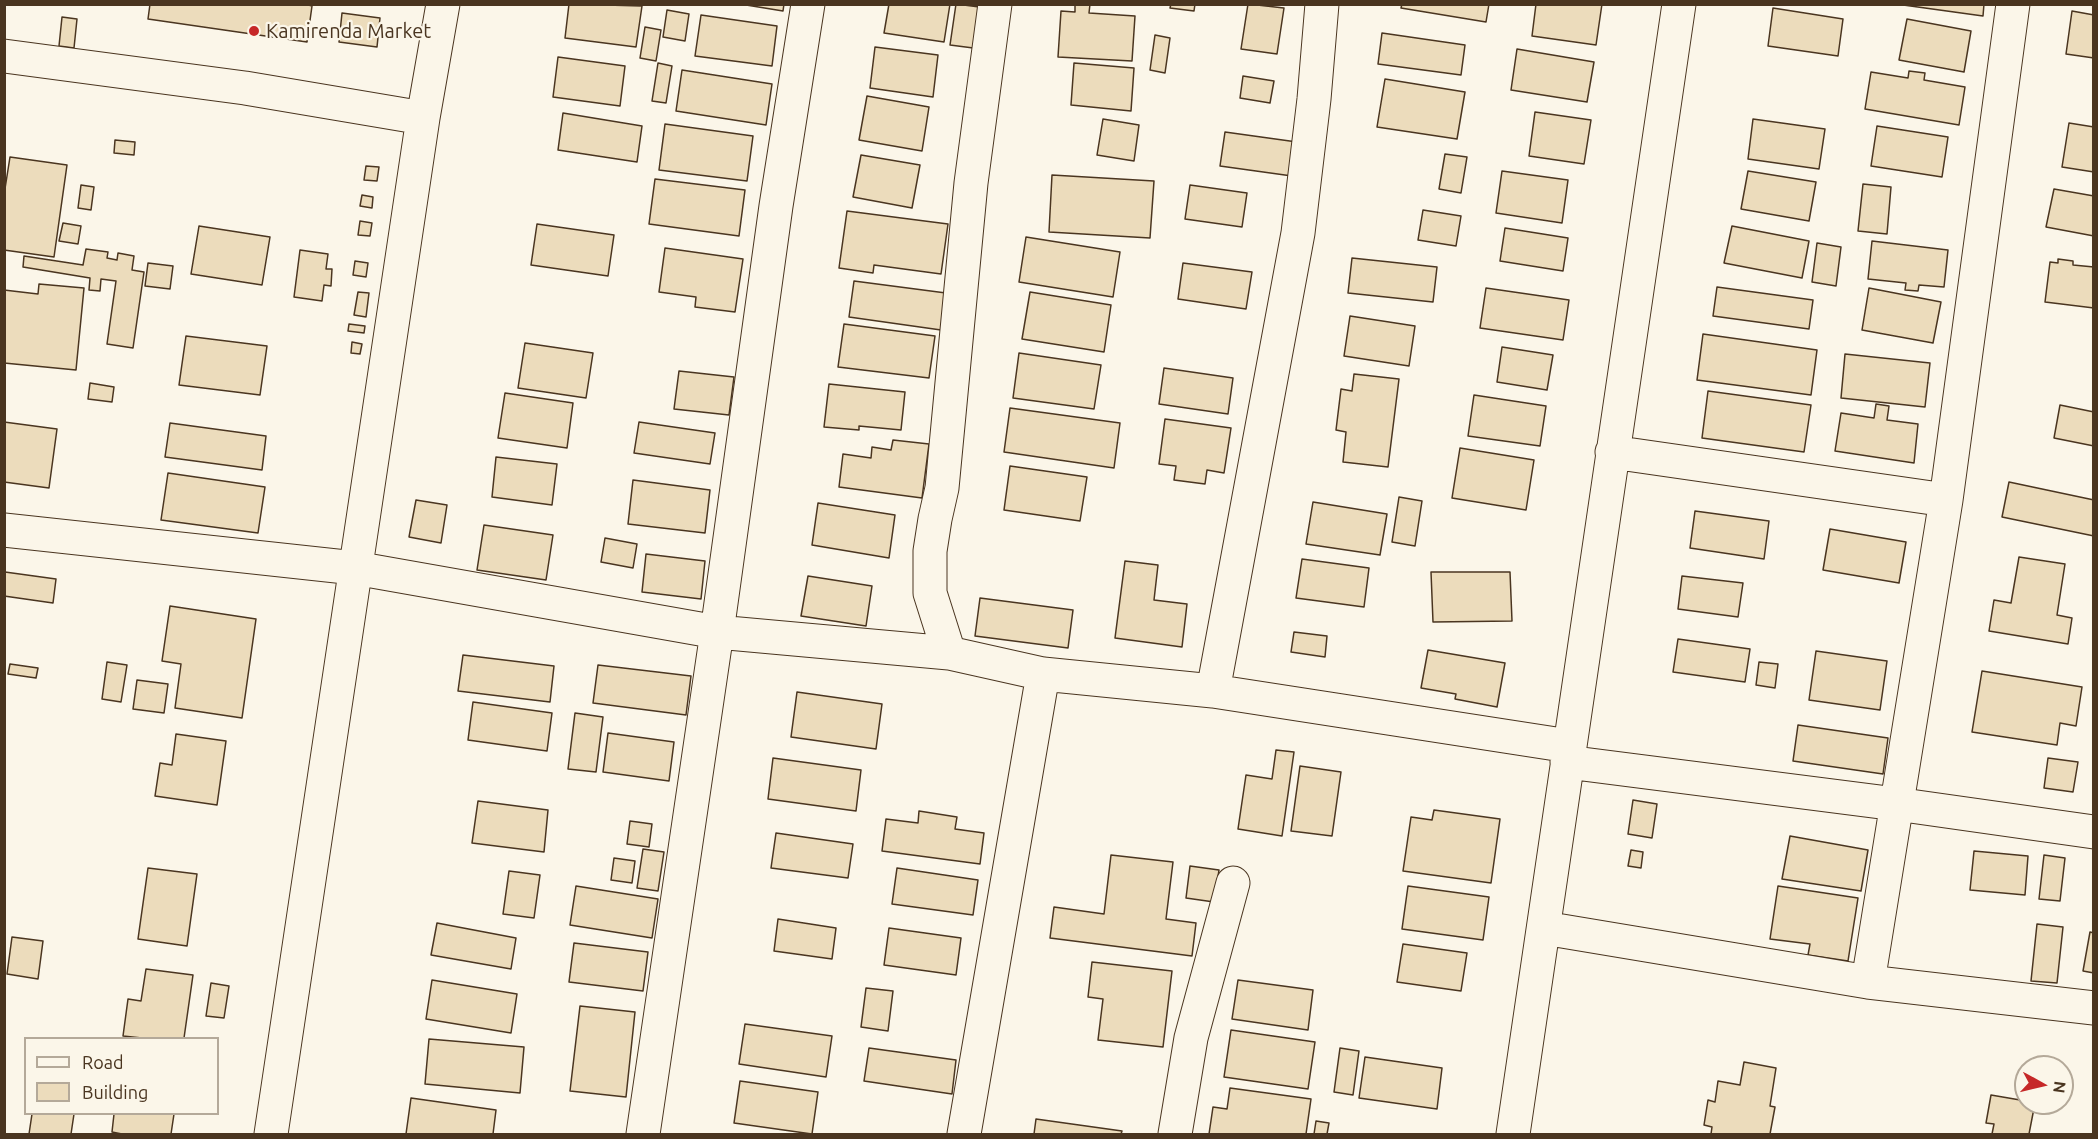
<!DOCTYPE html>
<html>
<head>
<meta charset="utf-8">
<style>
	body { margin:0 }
	#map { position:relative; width:2098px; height:1139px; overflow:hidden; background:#fbf6e9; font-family:Ubuntu,sans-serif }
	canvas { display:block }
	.frame { position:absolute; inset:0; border:6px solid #4a3520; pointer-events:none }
	.legend { position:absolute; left:24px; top:1037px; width:195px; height:78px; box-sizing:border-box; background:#fbf6e9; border:2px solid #b4a999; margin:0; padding:8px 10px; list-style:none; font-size:18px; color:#4a3520 }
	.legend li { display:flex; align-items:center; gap:12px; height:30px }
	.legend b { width:30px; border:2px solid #b4a999 }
	.north { position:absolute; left:2014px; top:1055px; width:60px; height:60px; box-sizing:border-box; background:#fbf6e9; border:2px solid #b4a999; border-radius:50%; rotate:98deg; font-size:16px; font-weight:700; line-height:24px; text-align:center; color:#4a3520 }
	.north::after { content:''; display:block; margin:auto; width:21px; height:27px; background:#c62828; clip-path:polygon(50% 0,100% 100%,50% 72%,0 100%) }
</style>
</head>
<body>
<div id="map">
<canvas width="2098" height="1139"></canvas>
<div class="frame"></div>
<ul class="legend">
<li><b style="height:8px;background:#fbf6e9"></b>Road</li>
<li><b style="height:16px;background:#ecdcbc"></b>Building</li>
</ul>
<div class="north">N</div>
</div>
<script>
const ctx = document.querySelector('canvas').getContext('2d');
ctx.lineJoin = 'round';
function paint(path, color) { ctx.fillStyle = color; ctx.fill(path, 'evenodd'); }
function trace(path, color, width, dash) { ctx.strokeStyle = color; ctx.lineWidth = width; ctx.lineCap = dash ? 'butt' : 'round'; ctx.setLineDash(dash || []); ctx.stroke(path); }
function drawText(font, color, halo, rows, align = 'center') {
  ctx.font = font + ' Ubuntu,sans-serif'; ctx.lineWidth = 4.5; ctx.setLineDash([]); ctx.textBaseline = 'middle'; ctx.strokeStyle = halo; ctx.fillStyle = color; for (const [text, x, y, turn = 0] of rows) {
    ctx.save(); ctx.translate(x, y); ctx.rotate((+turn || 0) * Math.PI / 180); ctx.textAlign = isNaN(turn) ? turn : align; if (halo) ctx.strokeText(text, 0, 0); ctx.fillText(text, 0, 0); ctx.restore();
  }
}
const building = new Path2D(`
	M150 4H305L312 6 307 42 148 19Z
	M569 4 642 6 636 47 565 38Z
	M740 4H784L783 11Z
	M889 4H950L944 42 884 33Z
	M956 4 987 8 981 49 950 45Z
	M1075 4H1090L1089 13 1135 16 1132 61 1058 57 1061 11 1075 12Z
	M1171 4H1195L1194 11 1170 8Z
	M1248 4 1284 8 1277 54 1241 49Z
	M1402 4H1489L1486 22 1401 8Z
	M1536 4H1602L1596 45 1532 36Z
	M1896 4H1984L1983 16Z
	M1773 8 1843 19 1838 56 1768 46Z
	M667 10 689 14 685 41 663 37Z
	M2072 11 2094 15V58L2066 54Z
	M342 13 380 18 377 47 339 42Z
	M701 15 777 26 772 66 695 56Z
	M62 17 77 19 74 48 59 46Z
	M1907 19 1971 31 1964 72 1899 60Z
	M645 27 661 30 656 61 640 58Z
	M1382 33 1465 45 1461 75 1378 64Z
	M1155 35 1170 38 1165 73 1150 70Z
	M875 47 938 55 933 97 870 88Z
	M1517 49 1594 62 1587 102 1511 90Z
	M558 57 625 66 620 106 553 97Z
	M658 63 672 66 666 103 652 101Z
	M1074 63 1134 68 1131 111 1071 105Z
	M682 70 772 84 766 125 676 111Z
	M1909 71 1925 73 1924 80 1965 87 1959 125 1865 109 1871 72 1908 78Z
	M1243 76 1274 81 1270 103 1240 98Z
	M1385 79 1465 92 1457 139 1377 127Z
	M867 96 929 107 922 151 859 140Z
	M1535 112 1591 120 1584 164 1529 156Z
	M563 113 642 126 637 162 558 150Z
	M1103 119 1139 125 1134 161 1097 155Z
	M1753 119 1825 129 1819 169 1748 159Z
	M2069 123 2094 127V172L2062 167Z
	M665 124 753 136 747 181 659 170Z
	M1877 126 1948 137 1942 177 1871 166Z
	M1225 132 1297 142 1292 176 1220 166Z
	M115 140 135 142 134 155 114 153Z
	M1445 154 1467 157 1461 193 1439 189Z
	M861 155 920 165 912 208 853 197Z
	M10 157 67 165 54 257 4 250V195Z
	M366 166 379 167 377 181 364 180Z
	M1502 171 1568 180 1562 223 1496 213Z
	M1748 171 1816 182 1809 221 1741 209Z
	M1052 175 1154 181 1150 238 1049 232Z
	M655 179 745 190 739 236 649 224Z
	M1863 184 1891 187 1887 234 1858 231Z
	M81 185 94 187 91 210 78 208Z
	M1190 185 1247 193 1242 227 1185 219Z
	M2054 189 2094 196V236L2046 227Z
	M362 195 373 197 372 208 360 206Z
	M1423 210 1461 216 1456 246 1418 240Z
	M847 211 948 224 941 274 874 265 873 273 839 268Z
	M360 221 372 223 370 236 358 235Z
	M63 223 81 226 78 244 59 241Z
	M537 224 614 235 608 276 531 265Z
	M199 226 270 237 262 285 191 274Z
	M1732 226 1809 241 1802 278 1724 263Z
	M1505 228 1568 238 1563 271 1500 261Z
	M1026 237 1120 252 1113 297 1019 282Z
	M1872 241 1948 250 1944 287 1919 285 1918 291 1905 290 1906 283 1868 279Z
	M1817 243 1841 247 1836 286 1812 282Z
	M665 248 743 259 735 312 695 307 696 297 659 292Z
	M86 249 108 252 107 258 117 260 118 253 134 256 132 270 144 272 133 348 107 344 116 281 101 279 100 291 89 290 90 278 23 267 24 256 83 265Z
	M300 250 328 254 326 269H332L331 286 324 285 322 301 294 297Z
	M1352 258 1437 267 1433 302 1348 293Z
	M2058 259 2073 261V265L2094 267V308L2045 302 2050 262 2058 263Z
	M355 261 368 263 366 277 353 275Z
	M148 263 173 266 170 289 145 286Z
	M1183 263 1252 272 1246 309 1178 299Z
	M854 281 946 293 941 330 849 317Z
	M39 284 84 288 76 370 4 363V290L38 294Z
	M1717 287 1813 300 1809 329 1713 316Z
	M1486 288 1569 300 1563 340 1480 328Z
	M1869 288 1941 302 1933 343 1862 330Z
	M358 292 369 293 366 317 354 315Z
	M1030 292 1111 305 1104 352 1022 339Z
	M1350 316 1415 326 1409 366 1344 356Z
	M349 324 365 326 364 333 348 331Z
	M844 324 935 336 929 378 838 367Z
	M1703 334 1817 350 1811 395 1697 380Z
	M186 336 267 346 260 395 179 385Z
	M352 342 362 344 360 354 351 353Z
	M525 343 593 353 586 398 518 388Z
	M1502 347 1553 355 1547 390 1497 382Z
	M1019 353 1101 365 1094 409 1013 398Z
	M1845 354 1930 363 1925 407 1841 398Z
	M1164 368 1233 378 1228 414 1159 404Z
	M679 371 734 377 729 415 674 409Z
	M1354 374 1399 379 1388 467 1343 462 1346 432 1336 430 1341 389 1352 391Z
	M90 383 114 387 112 402 88 399Z
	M829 384 905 392 901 430 859 426V430L824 427Z
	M1708 391 1811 405 1804 452 1702 438Z
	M505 393 573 403 567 448 498 438Z
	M1474 395 1546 406 1540 446 1468 436Z
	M1876 404 1889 406 1887 420 1918 424 1914 463 1835 451 1841 413 1874 418Z
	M2060 405 2094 412V446L2054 438Z
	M1010 408 1120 423 1114 468 1004 452Z
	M1165 419 1231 428 1224 473 1207 470 1205 484 1174 480 1176 466 1159 464Z
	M4 422 57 429 49 488 4 482Z
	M639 422 715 433 710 464 634 453Z
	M170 423 266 436 262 470 165 457Z
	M893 440 929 444 922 498 839 487 843 454 871 458 872 447 891 450Z
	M1460 448 1534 460 1526 510 1452 498Z
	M496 457 557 464 552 505 492 497Z
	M1010 466 1087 477 1080 521 1004 510Z
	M168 473 265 487 258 533 161 520Z
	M633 480 710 490 705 533 628 524Z
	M2009 482 2094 500V536L2002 517Z
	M1399 497 1422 501 1415 546 1392 542Z
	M416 500 447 505 441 543 409 537Z
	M1313 502 1387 514 1380 555 1306 544Z
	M818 503 895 515 889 558 812 545Z
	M1695 511 1769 521 1764 559 1690 548Z
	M484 525 553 535 546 580 477 570Z
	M1830 529 1906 542 1899 583 1823 570Z
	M605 538 637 544 633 568 601 562Z
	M646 554 705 561 701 599 642 592Z
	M2019 557 2065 564 2057 615 2072 618 2068 644 1989 631 1994 600 2011 603Z
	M1302 559 1369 568 1364 607 1296 598Z
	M1125 561 1158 565 1154 600 1187 604 1182 647 1115 638Z
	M5 572 56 579 53 603 4 596Z
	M1431 572H1510L1512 621 1433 622Z
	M808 576 872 586 866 626 801 616Z
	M1682 576 1743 583 1738 617 1678 609Z
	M980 598 1073 610 1068 648 975 636Z
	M170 606 256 619 242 718 175 708 181 664 162 661Z
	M1294 632 1327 636 1325 657 1291 652Z
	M1678 639 1750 649 1745 682 1673 672Z
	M1428 650 1505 663 1497 707 1455 699 1456 694 1421 688Z
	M1816 651 1887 661 1880 710 1809 700Z
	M463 655 554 666 550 702 458 691Z
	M107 662 127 665 121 702 102 699Z
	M1759 662 1778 664 1775 688 1756 685Z
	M10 664 38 668 36 678 8 674Z
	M598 665 691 676 686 715 593 703Z
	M1982 671 2082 687 2076 726 2060 723 2057 745 1972 732Z
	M137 680 168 684 164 713 133 709Z
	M797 692 882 704 876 749 791 737Z
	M473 702 552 713 547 751 468 740Z
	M575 713 603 717 596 772 568 769Z
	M1798 725 1888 738 1883 774 1793 761Z
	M608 733 674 742 669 781 603 772Z
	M176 734 226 741 217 805 155 796 160 763 172 765Z
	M1276 750 1294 752 1282 836 1238 829 1246 775 1272 779Z
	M773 758 861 770 856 811 768 799Z
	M2048 758 2078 762 2073 792 2044 788Z
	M1300 766 1341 772 1332 836 1291 831Z
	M1633 800 1657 804 1652 838 1628 834Z
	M478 801 548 810 544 852 472 843Z
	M1434 810 1500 819 1491 883 1403 871 1411 817 1432 820Z
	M919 811 957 817 955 829 984 833 980 864 882 851 886 819 918 823Z
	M630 821 652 824 649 847 627 844Z
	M776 833 853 844 848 878 771 868Z
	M1790 836 1868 850 1861 891 1782 879Z
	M643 849 664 852 658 891 637 888Z
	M1631 850 1643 852 1641 868 1628 866Z
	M1974 851 2028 856 2025 895 1970 890Z
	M1111 855 1173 862 1166 919 1196 923 1192 956 1050 938 1054 907 1104 914Z
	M2044 855 2065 858 2060 901 2039 899Z
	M614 858 635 861 632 883 611 880Z
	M1190 866 1219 870 1214 902 1186 898Z
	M148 868 197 874 187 946 138 939Z
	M897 868 978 880 973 915 892 904Z
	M509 871 540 875 534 918 503 914Z
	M576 886 658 899 652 938 570 925Z
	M1408 886 1489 897 1483 940 1402 929Z
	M1778 886 1858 898 1848 961 1808 955 1810 944 1770 939Z
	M778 919 836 928 832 959 774 951Z
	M437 923 516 938 511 969 431 955Z
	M2037 924 2063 927 2057 983 2031 981Z
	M889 928 961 938 956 975 884 965Z
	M2090 932 2094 933V973L2083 971Z
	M12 937 43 941 38 979 7 974Z
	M574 943 648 952 643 991 569 982Z
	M1403 944 1467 953 1461 991 1397 982Z
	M1092 962 1172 971 1163 1047 1098 1040 1103 999 1088 997Z
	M146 969 193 975 184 1038H142L123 1036 128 999 141 1001Z
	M432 980 517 994 511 1033 426 1019Z
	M1238 980 1313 990 1308 1030 1232 1019Z
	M211 983 229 986 224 1018 206 1016Z
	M866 988 893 991 888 1031 861 1027Z
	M580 1006 635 1012 626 1097 570 1091Z
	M745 1024 832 1036 826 1077 739 1064Z
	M1231 1030 1315 1042 1308 1089 1224 1077Z
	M429 1039 524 1047 520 1093 425 1084Z
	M869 1048 956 1060 952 1094 864 1081Z
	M1340 1048 1359 1051 1353 1095 1334 1092Z
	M1365 1057 1442 1068 1437 1109 1359 1098Z
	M1744 1062 1776 1068 1770 1106 1775 1107 1770 1134H1711L1712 1127 1704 1125 1708 1100 1715 1102 1718 1081 1740 1085Z
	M740 1081 818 1092 812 1134 734 1123Z
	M1230 1088 1311 1099 1306 1134H1209L1213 1107 1227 1109Z
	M1991 1095 2026 1101V1103H2035L2029 1134H1992L1994 1124 1986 1123Z
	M411 1098 496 1110 493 1134H406Z
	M32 1114H74L71 1134H29Z
	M114 1114H174L171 1134H122L112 1132Z
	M1036 1119 1122 1131 1121 1134H1034Z
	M1316 1121 1329 1123 1327 1134H1314Z`);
paint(building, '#ecdcbc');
trace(building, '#4a3520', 1.5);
const minor = new Path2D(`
	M4 56 245 88 423 118
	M1612 452 1946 500
	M4 530 355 568 717 632 949 653 1043 674 1213 691 1569 746
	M949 653 930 593V551L935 519 942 488 971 183 995 4
	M1213 691 1298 233 1314 99 1322 4
	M1567 762 1896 804 2094 832
	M1544 928 1868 982 2094 1008
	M1868 982 1946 500 2013 4
	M271 1134 423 118 443 4
	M643 1134 717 632 776 206 808 4
	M964 1134 1043 674
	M1175 1134 1191 1038 1233 883
	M1513 1134 1679 4`);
trace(minor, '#4a3520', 35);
trace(minor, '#fbf6e9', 33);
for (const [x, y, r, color] of [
	[254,31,6,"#c62828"]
]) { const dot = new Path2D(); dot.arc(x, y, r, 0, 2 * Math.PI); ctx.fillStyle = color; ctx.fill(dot); trace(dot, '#fbf6e9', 2); }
drawText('20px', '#4a3520', '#fbf6e9', [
	["Kamirenda Market",266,31]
], 'left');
</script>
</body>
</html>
